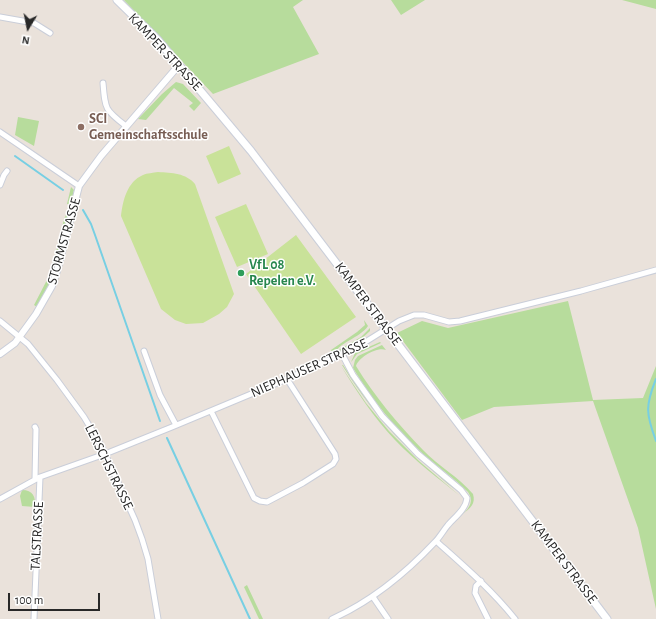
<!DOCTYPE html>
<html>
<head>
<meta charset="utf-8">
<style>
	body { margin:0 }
	#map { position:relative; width:656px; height:619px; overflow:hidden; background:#eae2db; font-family:"Alegreya Sans",sans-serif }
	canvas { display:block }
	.north { position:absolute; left:8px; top:8px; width:40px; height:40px; -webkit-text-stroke:3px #fff; paint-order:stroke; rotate:190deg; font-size:11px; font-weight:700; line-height:16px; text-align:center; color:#282828 }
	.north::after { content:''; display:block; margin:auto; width:14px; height:18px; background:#282828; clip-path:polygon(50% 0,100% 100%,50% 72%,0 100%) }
	.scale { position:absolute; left:8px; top:593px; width:92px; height:18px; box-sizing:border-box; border:2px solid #282828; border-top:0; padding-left:5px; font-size:12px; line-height:14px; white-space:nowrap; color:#282828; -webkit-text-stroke:3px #fff; paint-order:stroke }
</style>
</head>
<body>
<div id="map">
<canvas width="656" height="619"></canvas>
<div class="north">N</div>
<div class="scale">100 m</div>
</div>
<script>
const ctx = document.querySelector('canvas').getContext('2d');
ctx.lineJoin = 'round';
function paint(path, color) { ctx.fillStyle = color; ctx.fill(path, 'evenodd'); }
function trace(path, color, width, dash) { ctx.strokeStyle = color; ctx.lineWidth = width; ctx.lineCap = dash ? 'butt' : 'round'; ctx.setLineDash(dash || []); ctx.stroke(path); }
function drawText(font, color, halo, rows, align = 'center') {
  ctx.font = font + ' "Alegreya Sans",sans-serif'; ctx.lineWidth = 3; ctx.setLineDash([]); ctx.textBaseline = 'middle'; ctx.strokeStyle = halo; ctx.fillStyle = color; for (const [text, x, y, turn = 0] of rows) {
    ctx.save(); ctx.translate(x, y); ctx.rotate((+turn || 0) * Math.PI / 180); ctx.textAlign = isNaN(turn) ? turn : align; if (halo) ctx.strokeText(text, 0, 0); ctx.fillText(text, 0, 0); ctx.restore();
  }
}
paint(new Path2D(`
	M124 0H303L293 7 319 54 213 94Z
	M391 0H425L401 15Z
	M622 0H656V9Z
	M176 82 183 84 201 103 194 111 189 106 193 103 174 88 146 120 138 119 162 94Z
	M18 117 39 121 34 146 15 135Z
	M71 187 74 190 72 199 73 201V204H67Z
	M66 215 70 216 63 240H61L57 257H55L64 219Z
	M54 259 56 260 50 278 51 280 37 307 34 305 48 278Z
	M568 301 593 400 643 398 656 366V609L638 528 593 401 494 407 462 420 397 333 422 321 448 328Z
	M364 320 368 326C360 338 337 343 334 355L331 350 357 332 365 325Z
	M370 328V331L360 340 336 353 337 351 361 337Z
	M380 342 381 343 357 354 352 361 351 362 355 353Z
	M382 345 386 350C377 346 358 358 356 366 375 397 398 424 423 450 438 466 459 477 473 494 476 504 470 508 463 514 470 507 474 501 468 492 454 478 438 467 423 454 396 429 372 400 353 368L355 360 358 356Z
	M342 365H343C364 397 386 427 414 453 428 467 446 478 458 491 449 486 440 477 432 470 396 440 367 405 342 365Z
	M341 366 366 403 389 431 419 461 460 496C438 478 415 461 395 440 374 418 357 392 341 366Z
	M22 490C33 490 36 497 35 507L22 506 20 496Z
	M247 585 263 619H259L244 587Z`), '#b7dc9c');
paint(new Path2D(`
	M229 146 241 174 218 184 206 156Z
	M158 172C172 173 186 173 195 184L234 294 227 307 219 314 203 323 186 324 175 320 161 309 121 216C123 200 127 182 143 175 147 173 153 173 158 172Z
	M246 204 268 254 237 267 215 217Z
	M296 235 356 317 301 354 246 274Z`), '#c9e299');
trace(new Path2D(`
	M15 156 63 190
	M83 210 91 224 95 235 160 421
	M656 379C645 406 646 414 656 441
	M167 438 250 619`), '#77cfe3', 2);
const minor = new Path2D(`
	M0 17 34 23 50 33
	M103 83C105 109 105 110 126 126
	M0 132 79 186
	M0 185 4 175 7 171
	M0 321 28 344 57 380 84 417 102 447 135 520 142 539 148 559 158 619
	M144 351 160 395 176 425
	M211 411 254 498 260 501 267 502 303 483 333 464 336 459 335 454 287 379
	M35 427 36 429 35 479
	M0 499 40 477 105 454 172 427 287 379 359 346 399 321 414 315H424L449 322 460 321 581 291 656 270
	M436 541C464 566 492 590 515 619
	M481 581 476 586 475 593 488 619
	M373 597 388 619
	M34 619 40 477
	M332 619C372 601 405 574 435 542 440 537 443 531 448 525 455 517 466 509 467 498L461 490 418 454 382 416 353 375 342 354`);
const tertiary = new Path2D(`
	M0 354 15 343 36 314 52 286 57 271 79 186 101 156 179 65`);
const secondary = new Path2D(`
	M117 0 157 39 251 151 607 619`);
trace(minor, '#caced9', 7);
trace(tertiary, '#caced9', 8);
trace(secondary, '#caced9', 9);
trace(minor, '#fff', 5);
trace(tertiary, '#fff', 6);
trace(secondary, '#fff', 7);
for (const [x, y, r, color] of [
	[81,127,4,"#8d6e63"],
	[241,273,4,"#2e9e5b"]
]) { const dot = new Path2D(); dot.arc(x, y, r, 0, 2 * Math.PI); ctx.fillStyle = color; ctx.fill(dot); trace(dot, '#fff', 1.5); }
drawText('14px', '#282828', '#fff', [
	["KAMPER STRASSE",165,52,47],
	["STORMSTRASSE",64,241,-74],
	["KAMPER STRASSE",368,304,53],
	["NIEPHAUSER STRASSE",309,368,-24],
	["LERSCHSTRASSE",109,467,64],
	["TALSTRASSE",37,536,-87],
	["KAMPER STRASSE",564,562,53]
]);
drawText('bold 14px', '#785e54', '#fff', [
	["SCI",89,119],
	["Gemeinschaftsschule",89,135]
], 'left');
drawText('bold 14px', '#27864d', '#fff', [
	["VfL 08",249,265],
	["Repelen e.V.",249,281]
], 'left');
</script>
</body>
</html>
